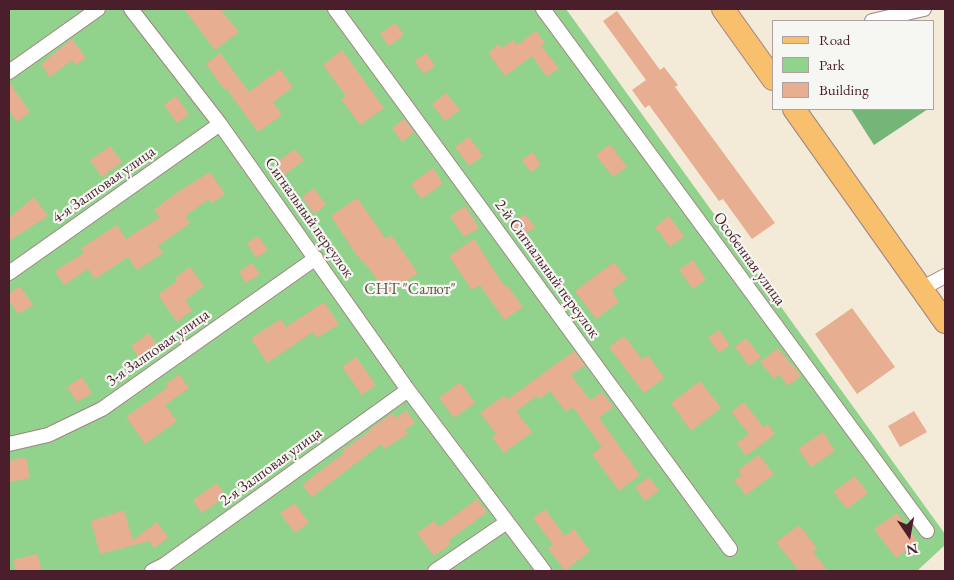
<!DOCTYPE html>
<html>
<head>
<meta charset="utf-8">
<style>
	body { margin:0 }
	#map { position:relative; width:954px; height:580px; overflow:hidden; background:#f3ead8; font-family:"EB Garamond",serif }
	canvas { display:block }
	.frame { position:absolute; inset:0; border:10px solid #4a1f2b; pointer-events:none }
	.legend { position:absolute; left:772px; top:20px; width:162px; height:90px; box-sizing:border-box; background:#f6f6f2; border:1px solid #b1a0a2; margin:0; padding:6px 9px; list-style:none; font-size:15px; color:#4a1f2b }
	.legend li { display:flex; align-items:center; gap:10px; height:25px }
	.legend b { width:25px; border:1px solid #b1a0a2 }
	.north { position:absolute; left:884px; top:510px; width:50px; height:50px; -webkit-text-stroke:4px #f6f6f2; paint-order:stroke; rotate:168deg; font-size:14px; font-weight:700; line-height:20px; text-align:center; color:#4a1f2b }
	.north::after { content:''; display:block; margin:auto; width:18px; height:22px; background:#4a1f2b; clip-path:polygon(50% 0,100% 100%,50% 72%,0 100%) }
</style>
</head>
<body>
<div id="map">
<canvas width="954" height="580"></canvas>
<div class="frame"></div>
<ul class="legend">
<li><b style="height:6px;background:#f8bf6c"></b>Road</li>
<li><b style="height:14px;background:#91d38c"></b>Park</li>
<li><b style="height:14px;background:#e8ae91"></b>Building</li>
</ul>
<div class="north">N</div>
</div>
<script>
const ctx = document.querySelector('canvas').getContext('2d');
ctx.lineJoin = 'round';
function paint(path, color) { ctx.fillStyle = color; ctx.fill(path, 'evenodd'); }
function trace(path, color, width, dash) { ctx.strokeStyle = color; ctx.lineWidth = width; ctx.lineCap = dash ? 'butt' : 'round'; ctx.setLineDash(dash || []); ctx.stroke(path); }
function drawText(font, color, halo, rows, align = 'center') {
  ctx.font = font + ' "EB Garamond",serif'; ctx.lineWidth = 4.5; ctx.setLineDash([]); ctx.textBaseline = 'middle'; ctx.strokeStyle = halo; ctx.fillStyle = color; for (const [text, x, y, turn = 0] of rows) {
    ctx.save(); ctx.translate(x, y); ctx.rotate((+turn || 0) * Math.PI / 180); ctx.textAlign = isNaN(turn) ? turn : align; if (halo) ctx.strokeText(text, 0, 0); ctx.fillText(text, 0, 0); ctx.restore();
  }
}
paint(new Path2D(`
	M9 9H566L945 534V545L917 571H9Z`), '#91d38c');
paint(new Path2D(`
	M851 109H928L874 145Z`), '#74b578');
paint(new Path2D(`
	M184 9H220L239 32 215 50Z
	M617 11 660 70 664 67 678 85 675 87 775 223 752 239 723 199 719 201 649 105 645 108 632 90 646 80 603 21Z
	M395 23 404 35 389 46 380 34Z
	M536 31 545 43 541 46 559 68 547 77 532 56 505 76 488 53 499 44 502 48 513 40 517 45Z
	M72 39 86 58 76 65 72 60 50 77 41 64Z
	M342 50 384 108 360 125 341 99 346 96 323 65Z
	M220 53 249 92 280 69 293 87 273 102 282 115 258 132 226 88 224 89 206 64Z
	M426 53 435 66 424 74 414 61Z
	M9 82 30 112 17 122 9 110Z
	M446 93 460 110 445 121 432 104Z
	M176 96 189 114 177 123 164 105Z
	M404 119 414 132 402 142 392 128Z
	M469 137 483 156 469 166 455 147Z
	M610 144 627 167 613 177 596 155Z
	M110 146 122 162 102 177 90 160Z
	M295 149 304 160 284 175 276 163Z
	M532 152 541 164 531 172 522 160Z
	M433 168 443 184 421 199 411 184Z
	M210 172 225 194 212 203 209 199 185 216 190 223 158 246 163 253 137 270 128 257 95 279 88 269 64 285 55 271 84 253 81 248 117 225 126 239 160 217 154 210 176 193Z
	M314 188 326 205 314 214 302 197Z
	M34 197 48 216 9 241V218Z
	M357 198 386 239 391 235 418 273 387 294 372 272 355 253 331 216Z
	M465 206 479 228 464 237 450 216Z
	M525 214 535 227 522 237 512 224Z
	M669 216 684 236 670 247 655 227Z
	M258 236 268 250 256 258 247 243Z
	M474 239 505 287 507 285 523 307 504 320 480 285 472 290 449 256Z
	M693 260 706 279 693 289 679 270Z
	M614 262 627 279 611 290 619 302 596 319 575 291Z
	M252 263 260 274 246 283 239 272Z
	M190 267 204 286 185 300 192 310 177 322 158 295 177 281 175 278Z
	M20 286 33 305 18 314 9 300V294Z
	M324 302 339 324 317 338 313 332 267 363 251 338 281 319 286 327Z
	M852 308 895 367 857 394 815 334Z
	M719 330 730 345 719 353 708 338Z
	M149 333 157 345 139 358 131 346Z
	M624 336 642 359 648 355 664 378 644 393 609 347Z
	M746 338 761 357 749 366 735 347Z
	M778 348 801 376 788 386 779 374 774 379 760 362Z
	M574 351 585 365 571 375 590 400 602 392 613 407 599 418 640 475 619 491 592 454 602 447 573 407 566 412 550 391 539 399 537 396 516 411 532 432 504 453 492 437 496 434 480 413 505 395 508 399Z
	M356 357 376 385 362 395 342 367Z
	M179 374 189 388 165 405 177 421 145 444 126 417 168 387 166 384Z
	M82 377 92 393 77 402 67 387Z
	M700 381 721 408 691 431 671 403Z
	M460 382 475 403 454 418 439 398Z
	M744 402 763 427 768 424 775 434 746 456 737 443 749 434 731 412Z
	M406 410 415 423 405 430 408 434 384 449 381 444 312 497 302 485 344 453 342 451 371 430 370 429 393 413 396 418Z
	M914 411 927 432 900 447 888 426Z
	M823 432 835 451 811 467 798 449Z
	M759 455 774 474 746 495 734 480 742 475 738 470Z
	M26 457 30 478 9 482V461Z
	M855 476 868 493 847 509 833 492Z
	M649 477 659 491 645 501 635 487Z
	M217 483 226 496 202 513 193 500Z
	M477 499 487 512 448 541 451 544 434 556 417 533 434 521 439 527Z
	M295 503 309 523 295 533 280 513Z
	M545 509 565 536 574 529 590 551 565 571 548 548 553 545 533 518Z
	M124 510 133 540 157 522 168 538 154 548 149 541 100 554 91 521Z
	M897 513 918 542 896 558 874 529Z
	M799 525 817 548 813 552 828 571H799L776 542Z
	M37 554 42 571H16L13 560Z`), '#e8ae91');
const street = new Path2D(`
	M131 9 220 124 408 390 544 571
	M335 9 730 549
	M543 9 927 531
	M872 21 924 9
	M9 72 98 9
	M9 273 220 124
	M921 289 945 276
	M9 444 48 435 102 409 316 258
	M152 571 164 565 408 390
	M435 571 507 522`);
const primary = new Path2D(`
	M723 9 773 79
	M794 109 945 322`);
trace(street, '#9e8482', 16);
trace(primary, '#9e8482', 24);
trace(street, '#fff', 14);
trace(primary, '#f8bf6c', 22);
drawText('16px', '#4a1f2b', '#f6f6f2', [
	["4-я Залповая улица",104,185,-35],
	["Сигнальный переулок",309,218,55],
	["Особенная улица",749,259,54],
	["2-й Сигнальный переулок",547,269,54],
	["3-я Залповая улица",158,348,-35],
	["2-я Залповая улица",271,467,-36]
]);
drawText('16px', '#5f5548', '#f6f6f2', [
	["СНТ \"Салют\"",410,290]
]);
</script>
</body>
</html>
